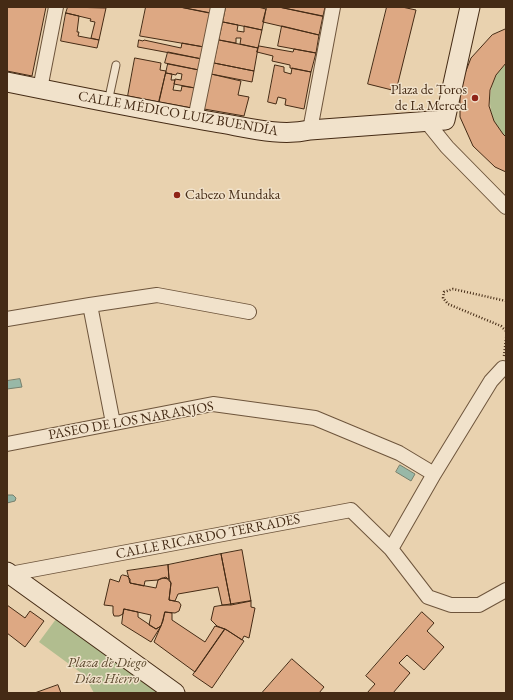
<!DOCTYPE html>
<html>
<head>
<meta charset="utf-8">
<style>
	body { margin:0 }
	#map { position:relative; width:513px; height:700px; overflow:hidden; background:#e9d2af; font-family:"EB Garamond",serif }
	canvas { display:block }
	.frame { position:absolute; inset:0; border:8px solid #452b15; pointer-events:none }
</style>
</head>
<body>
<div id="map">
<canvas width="513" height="700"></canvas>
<div class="frame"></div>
</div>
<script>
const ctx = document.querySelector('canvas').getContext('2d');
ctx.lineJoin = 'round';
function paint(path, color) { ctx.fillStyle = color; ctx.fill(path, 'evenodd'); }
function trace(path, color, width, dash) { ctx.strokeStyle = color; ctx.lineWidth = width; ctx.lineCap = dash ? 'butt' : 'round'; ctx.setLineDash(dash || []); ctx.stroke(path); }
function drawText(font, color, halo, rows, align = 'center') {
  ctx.font = font + ' "EB Garamond",serif'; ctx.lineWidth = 3; ctx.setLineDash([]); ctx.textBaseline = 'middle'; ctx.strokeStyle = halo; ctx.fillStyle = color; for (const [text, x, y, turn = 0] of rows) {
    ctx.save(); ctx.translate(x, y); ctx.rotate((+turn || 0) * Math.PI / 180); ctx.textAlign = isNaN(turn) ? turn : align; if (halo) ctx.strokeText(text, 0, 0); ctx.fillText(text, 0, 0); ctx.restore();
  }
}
paint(new Path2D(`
	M506 63V137C488 123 486 94 496 76 498 71 503 67 506 63Z
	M62 611 175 693H94L84 675 39 642Z`), '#b1bd8f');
const water = new Path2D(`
	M20 379 22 387 7 389V381Z
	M400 465 415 474 411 481 396 472Z
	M7 495H13L16 498 15 501 7 503Z`);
paint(water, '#98b8a7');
trace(water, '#77806d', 1);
const building = new Path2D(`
	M7 7H46L32 76 7 71Z
	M68 7 106 8 99 40 91 38 95 22 90 21 91 19 66 13Z
	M146 7H180L211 13 204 47 140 36Z
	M180 7H212L211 13Z
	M226 7H258L266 9 262 30 223 22Z
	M267 7H279L323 16 319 35 263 22Z
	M279 7H325L323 16Z
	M387 7H402L416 10 396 91 368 84Z
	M66 13 79 16 77 32H79L78 36 99 40 97 48 61 41Z
	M223 22 238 25 237 31 244 32V26L262 30 258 48 240 44 241 38H236V43L219 40Z
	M282 26 319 35 316 53 278 46Z
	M506 29V63L496 75 490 90 489 106 494 121 503 134 506 137V172L495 167 473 146 460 117V86L471 58 492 35Z
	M139 40 143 41 144 40 181 48 182 43 204 47 202 59 138 47Z
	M219 40 258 48 254 71 214 63Z
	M259 46 293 52 294 49 316 53 311 72 290 68V65L272 61 273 56 257 52Z
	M168 52 202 59 199 70 165 63Z
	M135 58 161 63 160 70 166 71 159 102 128 96Z
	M214 63 254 71 252 82 211 74Z
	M168 64 199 70 195 88 174 84 175 79 181 80 182 74 177 73 176 75 166 73Z
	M275 65 284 67V72L291 74 292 68 311 72 304 109 285 105 286 99 278 97 276 104 268 102Z
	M166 73 172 74 171 80H175L173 90 181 91 182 86 195 88 192 108 159 102Z
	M211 74 241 81 238 95 249 97 244 116 204 109Z
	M242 550 251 601 231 605 221 554Z
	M221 554 231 605H222L218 587 178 594 175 601 169 600 171 583 169 579 168 565Z
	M168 565 169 579 162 578 158 580 145 581 144 586 130 583 127 571Z
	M123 575 127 576 130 579V583L156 588 158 580 166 577 171 583 169 600 179 602 181 605 179 611 175 613 165 612 161 626 156 629 149 625 151 615 124 609 123 614 119 616H114L113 613V606L104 605 110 579 119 582 121 576Z
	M251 601V607L255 608 249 638 244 636 242 640 227 630 217 626 211 620 214 607Z
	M7 605 25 618 30 611 44 621 25 647 7 633Z
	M124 609 138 612V617L156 629 161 626 151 642 122 624Z
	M165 612 172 613V620L205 642 215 626 225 629 195 672 154 642 163 621Z
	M422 612 434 623 427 631 444 647 424 670 407 655 399 663 410 673 393 693H367L375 684 366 676Z
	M225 629 244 641 212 688 193 675Z
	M292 659 324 687 319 693H262Z
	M58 685 61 693H35Z`);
paint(building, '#dda883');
trace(building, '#452b15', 1);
const service = new Path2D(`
	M108 102 116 65`);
const minor = new Path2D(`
	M40 89 56 7
	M195 119 218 7
	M426 121 447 147 506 207
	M310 130 333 7
	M90 305 113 423
	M7 319 90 305 157 295 249 312
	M7 444 213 404 315 418 399 453 434 474
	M391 549 434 474 491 381 503 368
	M10 574 351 510 391 549 428 597 451 605H479L506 590`);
const secondary = new Path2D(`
	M7 82C76 96 145 110 214 122 246 127 279 137 310 130L445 120 470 7
	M7 572 175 693`);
trace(service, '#6e553c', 9);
trace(minor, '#6e553c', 16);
trace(secondary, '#452b15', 21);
trace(new Path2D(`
	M506 301 453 289 444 292 443 298 448 304 501 326 506 331
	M504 356 506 338`), '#452b15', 2.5, [1, 2]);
trace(service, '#f1e2cb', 7);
trace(minor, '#f1e2cb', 14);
trace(secondary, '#f1e2cb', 19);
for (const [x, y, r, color] of [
	[475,98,4,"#8f2418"],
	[177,195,4,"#8f2418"]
]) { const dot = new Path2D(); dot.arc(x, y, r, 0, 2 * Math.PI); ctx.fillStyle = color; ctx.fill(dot); trace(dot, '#f1e2cb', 1.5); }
drawText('14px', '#452b15', '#f1e2cb', [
	["Plaza de Toros",467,90],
	["de La Merced",467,106],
	["Cabezo Mundaka",185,195,"left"]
], 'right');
drawText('14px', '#452b15', '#f1e2cb', [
	["CALLE MÉDICO LUIZ BUENDÍA",178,114,10],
	["PASEO DE LOS NARANJOS",131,421,-10],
	["CALLE RICARDO TERRADES",208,537,-11]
]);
drawText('italic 14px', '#5b482d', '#f1e2cb', [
	["Plaza de Diego",107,663],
	["Díaz Hierro",107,679]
]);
</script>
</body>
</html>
